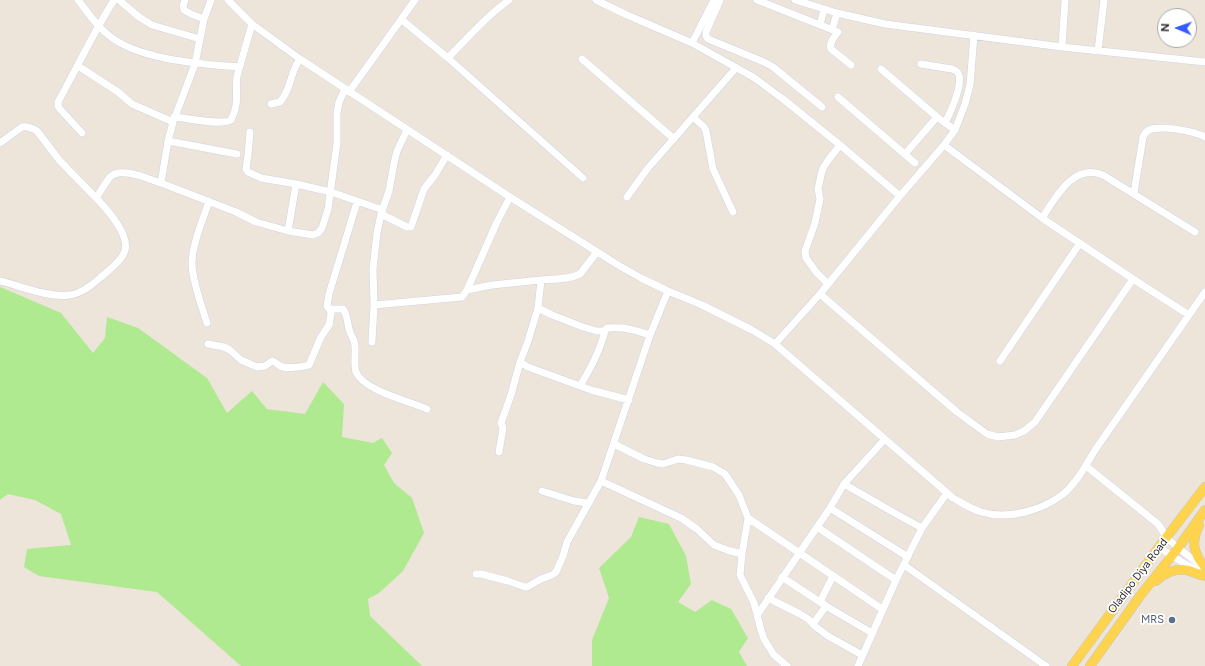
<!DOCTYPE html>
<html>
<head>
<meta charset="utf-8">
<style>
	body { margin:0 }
	#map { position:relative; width:1205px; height:666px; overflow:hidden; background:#ede5d9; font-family:Figtree,sans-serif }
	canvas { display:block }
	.north { position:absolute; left:1157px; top:8px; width:40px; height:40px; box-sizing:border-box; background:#fff; border:1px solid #a9a9a9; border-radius:50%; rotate:272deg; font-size:11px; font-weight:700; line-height:16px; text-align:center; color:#292929 }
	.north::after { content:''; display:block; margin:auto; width:14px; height:18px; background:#345bff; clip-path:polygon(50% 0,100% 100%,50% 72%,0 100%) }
</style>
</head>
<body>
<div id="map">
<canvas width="1205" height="666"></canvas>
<div class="north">N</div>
</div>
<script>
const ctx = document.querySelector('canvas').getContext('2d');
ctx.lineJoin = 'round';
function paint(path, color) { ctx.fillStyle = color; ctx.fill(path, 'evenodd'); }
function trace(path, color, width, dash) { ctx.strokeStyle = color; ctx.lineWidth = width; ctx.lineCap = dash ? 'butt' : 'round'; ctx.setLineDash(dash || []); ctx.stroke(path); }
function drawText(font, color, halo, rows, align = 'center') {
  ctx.font = font + ' Figtree,sans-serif'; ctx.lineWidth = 3.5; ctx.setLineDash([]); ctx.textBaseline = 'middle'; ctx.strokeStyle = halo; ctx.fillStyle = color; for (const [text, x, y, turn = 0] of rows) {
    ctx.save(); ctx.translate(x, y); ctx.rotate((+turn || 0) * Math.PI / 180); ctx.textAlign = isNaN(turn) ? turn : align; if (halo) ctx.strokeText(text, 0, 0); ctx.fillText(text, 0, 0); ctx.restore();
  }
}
paint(new Path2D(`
	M0 287 61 313 93 353 105 338 107 317 138 328 207 378 227 413 252 391 267 409 305 414 323 382 344 404 342 437 373 443 382 438 392 453 384 465 394 483 412 498 424 533 403 571 379 593 368 599 370 616 422 666H241L157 592 39 576 24 567 27 549 71 545 61 514 35 500 8 494 0 500Z
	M639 517 669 524 686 556 691 584 678 602 695 612 712 600 731 609 748 638 739 652 747 666H592V640L609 598 599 568 631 537Z`), '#afe990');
const minor = new Path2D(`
	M78 0C87 11 95 24 106 33 135 60 201 64 239 67
	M119 0 139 17 152 25 200 39
	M185 0 183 6 184 10 191 14 204 19
	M228 0 252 24 300 59 510 197 618 265 641 278 668 291 702 305 752 330 775 344 953 498C962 503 971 509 981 512 1008 520 1040 511 1062 495 1076 484 1086 465 1095 450L1205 292
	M596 0 627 15 692 43 753 77 783 99 840 145 900 196
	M720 0 706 32V36L708 39 764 62 773 67 822 107
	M757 0 838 32C834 37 829 43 831 49L851 65
	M795 0 837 13 885 24 1062 47 1205 62
	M402 20 448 58 583 178
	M820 25 824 9
	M832 30 837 13
	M692 43 714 0
	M1062 47 1065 0
	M1098 51 1104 0
	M448 58C467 38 486 17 509 0
	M582 59 674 139
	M921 64 952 69C955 70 958 71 959 75 962 87 951 111 945 123
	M78 66 118 92 132 104 173 122
	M881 69 937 117 955 130
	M349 92 415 0
	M838 97 915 163
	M271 104 280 102C290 90 289 81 295 68 296 65 298 62 300 59
	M174 117C188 118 220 126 231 120 240 103 235 92 237 76L252 24
	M693 117 704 127 706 131 713 169 733 212
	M250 132 248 155 246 169 248 172 261 178 296 184 331 192 383 210
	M82 133 60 109 58 106V102C77 68 93 33 114 0
	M168 141 237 154
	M0 143 22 127C28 126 32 128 37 131L60 161 96 198
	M944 145 1042 218 1133 279 1189 315
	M905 154 937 117
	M161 183 236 212 256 222 288 231 313 235 318 233 322 228 328 209 337 143V113L339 102 345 89
	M1134 193 1143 137C1144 134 1146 132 1149 130 1161 125 1194 131 1205 137
	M627 197 648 168 736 68
	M381 214 407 227H411L424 189 435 175 447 155
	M1042 218C1056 197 1073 163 1103 175L1195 232
	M288 231 296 184
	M0 281C20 286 49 298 69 295 81 294 92 285 101 277 107 272 121 261 124 253 132 237 107 209 96 198 101 191 105 183 110 177 121 166 148 179 161 183L168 141 173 122 195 64 204 19 211 0
	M828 284 816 272 806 258 805 251 815 223 820 199 818 189 821 175 823 168 829 159 840 145
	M467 290 492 285 541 280
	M820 294 957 412 987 434 998 437 1015 435 1024 431 1035 422 1133 279
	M374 305 462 297 467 290 497 222 510 197
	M538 308 552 315 583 327 597 331H605L606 329 608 328C625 327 635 330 650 335
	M330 309H343C348 315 347 325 350 332 351 336 353 337 354 341 357 350 353 362 356 372 364 391 409 401 427 409
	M207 323C202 307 192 280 192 264 192 244 203 220 209 201
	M372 342 374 305 373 269 377 233 381 214 389 191 394 163 397 151 407 130
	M208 344 224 347 230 350 241 360 257 367 265 366 272 361C276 362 277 364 280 366 286 369 303 367 309 365L321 337 329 325 331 314 330 309 328 308 327 306 329 294 357 202
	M775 344 820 294 900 196 944 145 955 130 965 104 970 85 974 35
	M1000 361 1080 243
	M520 362 528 367 591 390 629 400
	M580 386C591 368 600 351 605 331
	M614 444 644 459 657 463 663 464 678 459 686 460 713 467 725 474 739 495 748 518 742 554 740 575 754 603 761 630 764 639 774 655 787 666
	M499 452 503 428 501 423 511 395 520 362 528 341 538 308 541 280C554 279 568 280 580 274L597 252
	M1086 466 1158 524 1167 538 1178 548 1203 567
	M601 481 681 518 697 529 714 545 727 550 742 554
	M844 484 898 515 922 528
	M542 491 574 501 588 503
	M830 508 908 557
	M748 518 882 609
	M817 527 896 580
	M1159 547 1172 556 1196 570
	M904 565 1046 666
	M476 574H481L508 581 525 587H527L541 579 552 575 556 572 563 556 567 542 601 481 650 335 668 291
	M782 577 826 606 872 633
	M768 598 800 614 808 619 816 627 828 636 862 655
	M820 602 833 576
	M758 614 830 508 844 484 885 439
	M813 624 826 606
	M858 666 896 580 922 528 947 493`);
const major = new Path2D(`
	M1199 525C1191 542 1193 553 1205 567
	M1156 581C1163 574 1175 568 1186 570 1192 571 1199 575 1205 576
	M1072 666 1159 547 1205 487
	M1090 666 1140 596 1178 548 1205 510`);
trace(minor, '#ced3e4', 8);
trace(major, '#c7c7c7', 10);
trace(minor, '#fff', 7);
trace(major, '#fed44e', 9);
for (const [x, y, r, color] of [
	[1172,620,4,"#5c6f8a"]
]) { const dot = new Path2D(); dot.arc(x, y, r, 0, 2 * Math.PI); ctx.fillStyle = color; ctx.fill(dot); trace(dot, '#fff', 1.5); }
drawText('11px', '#292929', '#fff', [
	["Oladipo Diya Road",1138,576,-53]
]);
drawText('11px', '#4e5e75', '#fff', [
	["MRS",1164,620]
], 'right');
</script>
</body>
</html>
